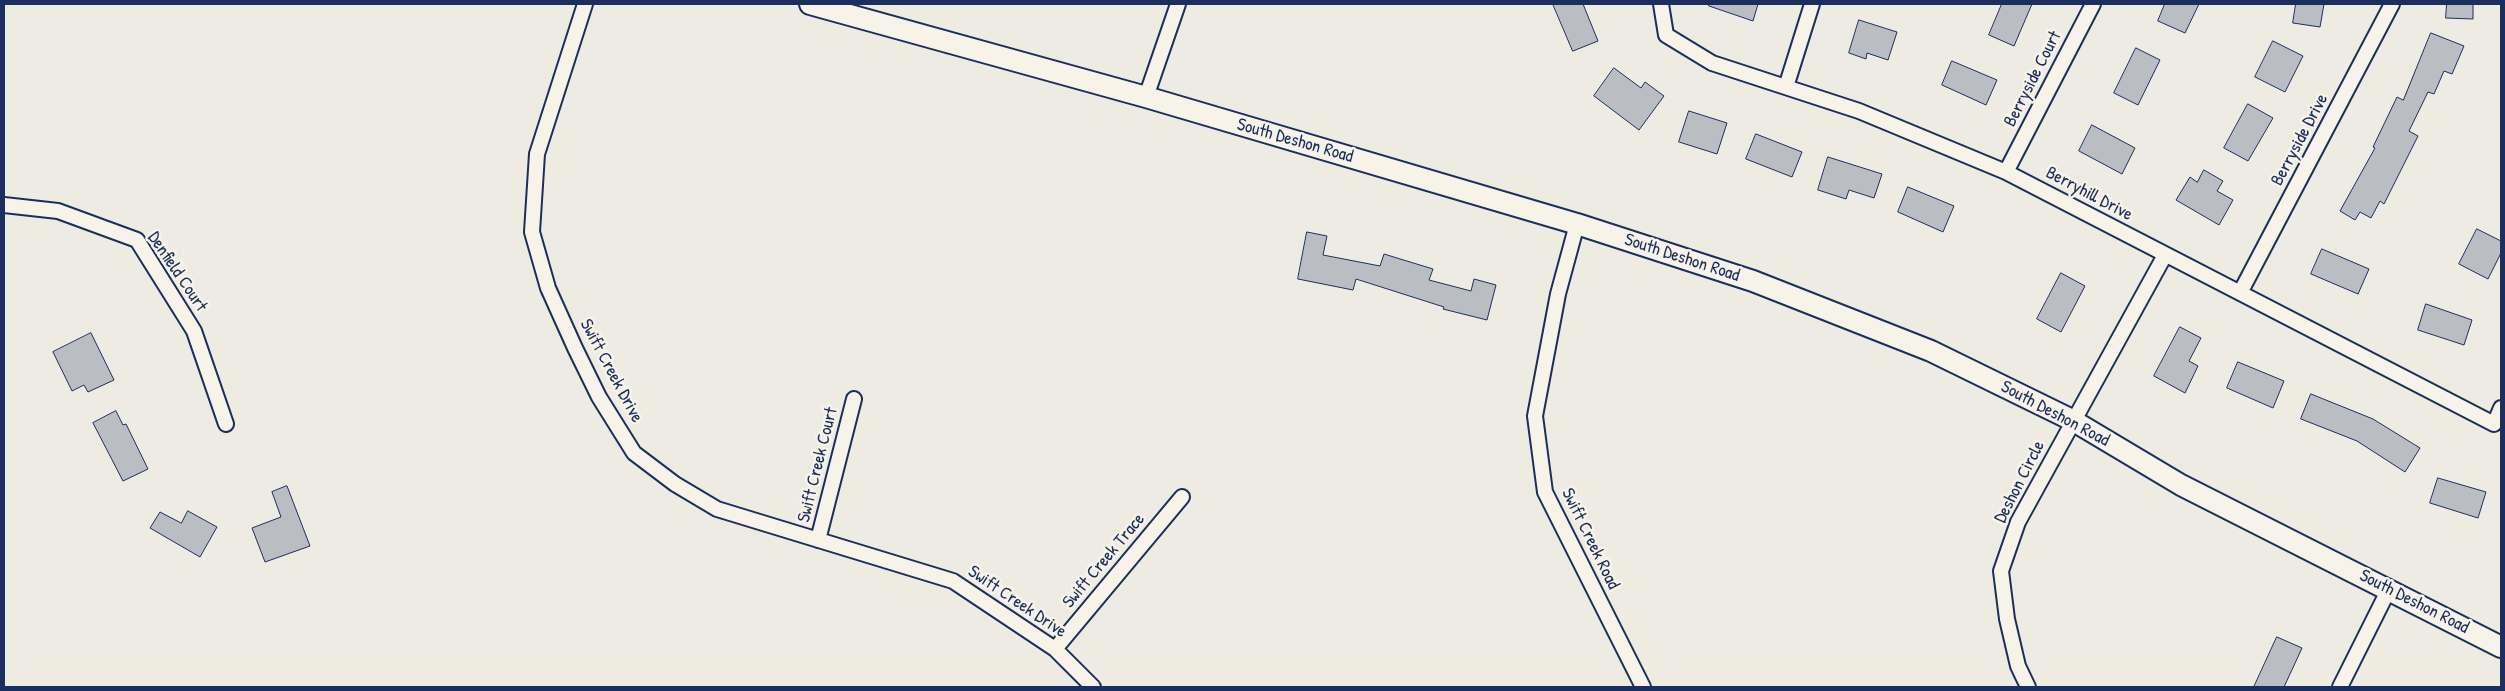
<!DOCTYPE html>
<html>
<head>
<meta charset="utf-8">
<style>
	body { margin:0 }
	#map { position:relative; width:2505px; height:691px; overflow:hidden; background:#eeebe2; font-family:"Patrick Hand",sans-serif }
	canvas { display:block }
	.frame { position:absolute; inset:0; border:5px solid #1b2f5e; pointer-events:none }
</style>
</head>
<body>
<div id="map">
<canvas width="2505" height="691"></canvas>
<div class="frame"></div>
</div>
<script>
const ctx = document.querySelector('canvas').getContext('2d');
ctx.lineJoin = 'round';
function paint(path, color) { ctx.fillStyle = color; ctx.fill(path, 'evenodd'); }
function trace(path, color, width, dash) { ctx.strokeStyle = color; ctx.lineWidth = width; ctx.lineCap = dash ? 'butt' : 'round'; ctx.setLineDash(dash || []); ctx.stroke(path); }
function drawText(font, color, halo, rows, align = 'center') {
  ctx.font = font + ' "Patrick Hand",sans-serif'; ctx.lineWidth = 5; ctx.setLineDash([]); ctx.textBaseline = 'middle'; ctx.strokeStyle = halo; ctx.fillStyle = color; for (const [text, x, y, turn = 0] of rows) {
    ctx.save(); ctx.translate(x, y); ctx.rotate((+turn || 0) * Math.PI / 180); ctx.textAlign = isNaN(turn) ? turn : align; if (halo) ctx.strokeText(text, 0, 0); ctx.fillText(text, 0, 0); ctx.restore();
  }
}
const building = new Path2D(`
	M1553 4H1583L1598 41 1573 51Z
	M1709 4H1758L1753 21 1709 6Z
	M2002 4H2032L2014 46 1989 35Z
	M2165 4H2199L2185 33 2158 21Z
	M2296 4H2324L2320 27 2293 23Z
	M2447 4H2473V19L2446 18Z
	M1859 20 1897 32 1888 60 1867 53 1866 59 1849 53Z
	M2431 33 2464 46 2452 74 2444 71 2434 94 2428 92 2409 131 2418 136 2384 204 2380 201 2371 218 2360 212 2355 220 2340 211 2375 148 2373 147 2397 97 2403 100Z
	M2273 41 2303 56 2285 92 2255 77Z
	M2136 48 2160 60 2138 105 2114 93Z
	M1952 61 1997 80 1986 105 1942 85Z
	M1614 68 1641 88 1645 82 1664 96 1639 130 1594 96Z
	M2248 104 2273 118 2248 161 2224 148Z
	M1689 111 1727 123 1717 154 1679 142Z
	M2092 125 2135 148 2122 174 2079 151Z
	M1756 134 1802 152 1792 177 1746 159Z
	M1828 157 1882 174 1874 198 1849 190 1846 199 1818 190Z
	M2204 170 2223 181 2217 191 2233 200 2219 225 2176 200 2190 177 2197 182Z
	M1908 187 1954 206 1943 232 1898 212Z
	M2477 229 2501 241V253L2488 279 2459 264Z
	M1307 232 1327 236 1323 255 1380 266 1384 254 1433 269 1429 280 1471 291 1474 279 1496 285 1487 320 1443 309 1444 307 1356 279 1353 290 1298 279Z
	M2322 249 2369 269 2358 294 2311 274Z
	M2061 273 2085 286 2061 332 2037 319Z
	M2426 304 2472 320 2464 345 2418 330Z
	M2180 327 2201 338 2189 361 2198 366 2185 393 2154 376Z
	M91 333 114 380 88 392 84 385 72 391 53 352Z
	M2238 362 2284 381 2273 408 2227 388Z
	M2311 394 2373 419 2420 448 2405 472 2357 441 2301 419Z
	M116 411 123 425 126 424 148 469 123 481 93 423Z
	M2438 478 2486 492 2478 518 2430 503Z
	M287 486 310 546 265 562 252 528 281 517 272 492Z
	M188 511 217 527 200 557 150 528 160 512 181 523Z
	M2277 637 2302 648 2284 687H2254Z`);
paint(building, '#babdc2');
trace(building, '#1b2f5e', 1);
const street = new Path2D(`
	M585 4 537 154 532 232 548 288 575 348 599 397 634 453 675 484 717 509 953 581 1055 649 1093 687
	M1661 4 1666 35 1712 63 1859 111 2006 172 2494 424 2501 408
	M1786 87 1812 4
	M1146 97 1178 4
	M2006 172 2093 4
	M4 205 58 211 137 240 194 331 226 424
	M1577 224 1558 294 1535 416 1545 492 1643 687
	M2240 293 2392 4
	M818 540 854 399
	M1055 649 1182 497
	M2028 687 2018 666 2007 619 2001 571 2018 522 2165 255
	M2340 687 2389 589`);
const secondary = new Path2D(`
	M810 4 1146 97 1577 224 1753 281 1931 351 2072 420 2181 485 2501 647`);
trace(street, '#1b2f5e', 18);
trace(secondary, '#1b2f5e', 24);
trace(street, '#f7f3e8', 14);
trace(secondary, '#f7f3e8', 20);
drawText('18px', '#1b2f5e', '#f7f3e8', [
	["Berryside Court",2033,79,-63],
	["Berryside Drive",2300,140,-62],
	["South Deshon Road",1295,141,16],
	["Berryhill Drive",2089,194,28],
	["South Deshon Road",1682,258,18],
	["Denfield Court",177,272,56],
	["Swift Creek Drive",611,371,62],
	["South Deshon Road",2055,414,28],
	["Swift Creek Court",818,465,-76],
	["Deshon Circle",2020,482,-63],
	["Swift Creek Road",1590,539,64],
	["Swift Creek Trace",1104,561,-50],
	["Swift Creek Drive",1017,602,34],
	["South Deshon Road",2414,602,27]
]);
</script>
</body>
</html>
